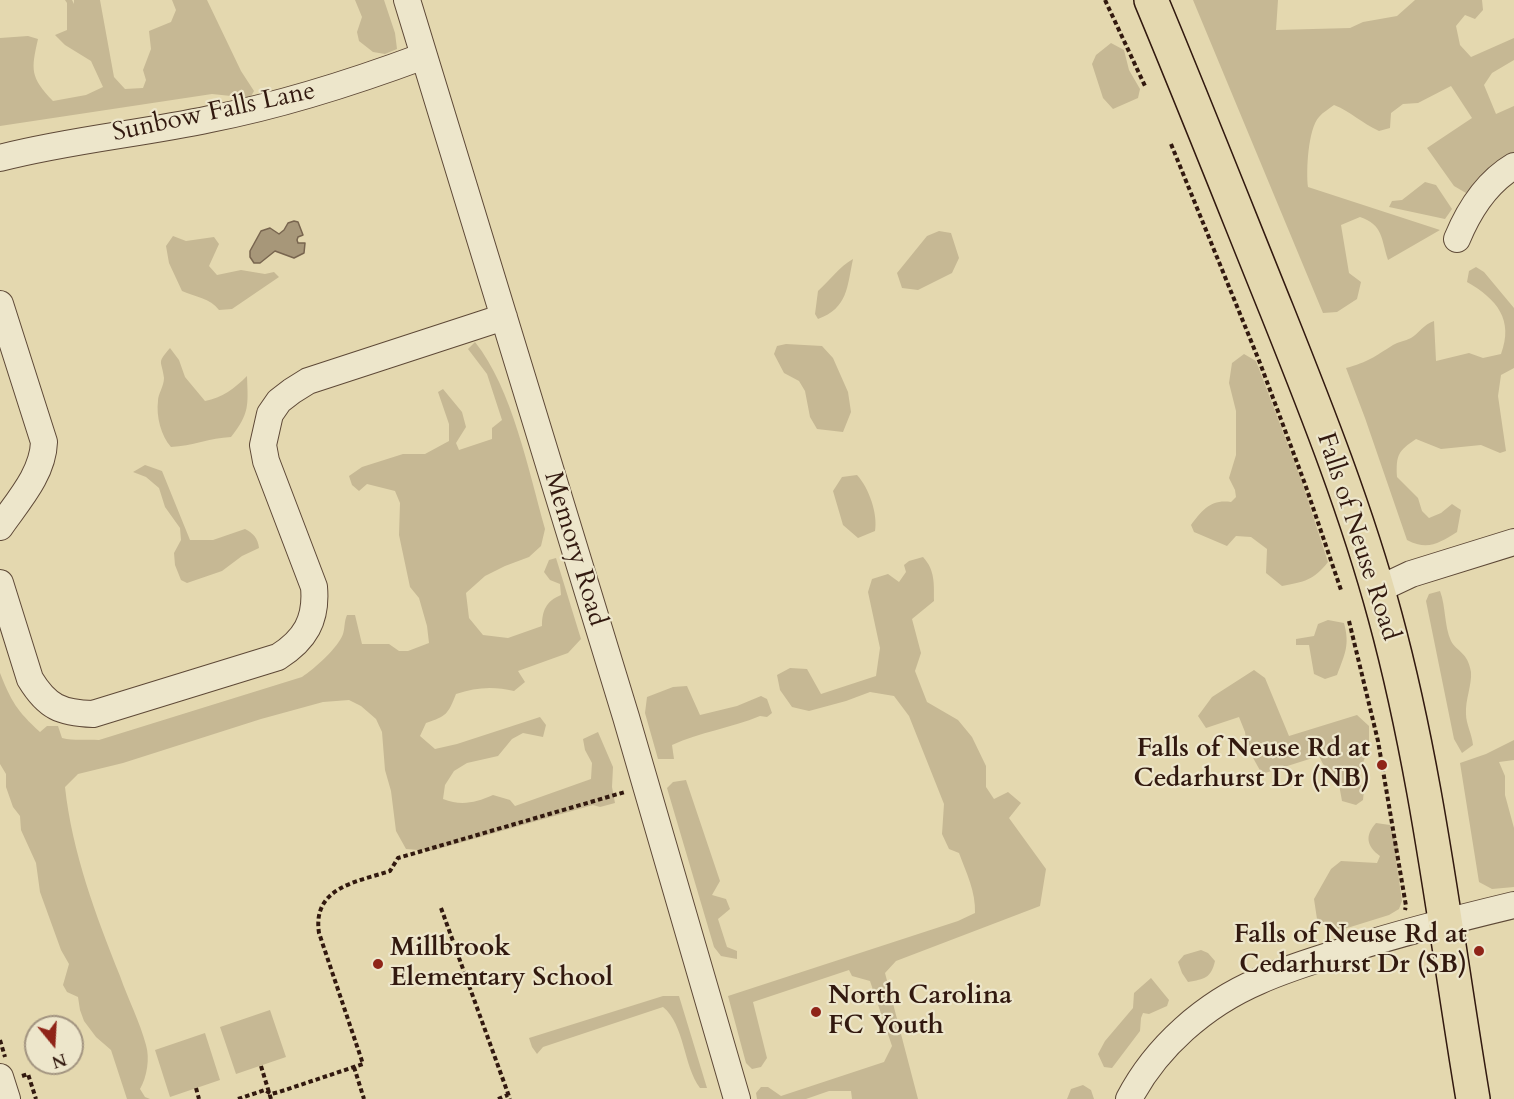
<!DOCTYPE html>
<html>
<head>
<meta charset="utf-8">
<style>
	body { margin:0 }
	#map { position:relative; width:1514px; height:1099px; overflow:hidden; background:#e4d8af; font-family:Cardo,serif }
	canvas { display:block }
	.north { position:absolute; left:24px; top:1015px; width:60px; height:60px; box-sizing:border-box; background:#ede6cb; border:2px solid #a29480; border-radius:50%; rotate:162deg; font-size:16px; font-weight:700; line-height:24px; text-align:center; color:#32190f }
	.north::after { content:''; display:block; margin:auto; width:21px; height:27px; background:#8f2418; clip-path:polygon(50% 0,100% 100%,50% 72%,0 100%) }
</style>
</head>
<body>
<div id="map">
<canvas width="1514" height="1099"></canvas>
<div class="north">N</div>
</div>
<script>
const ctx = document.querySelector('canvas').getContext('2d');
ctx.lineJoin = 'round';
function paint(path, color) { ctx.fillStyle = color; ctx.fill(path, 'evenodd'); }
function trace(path, color, width, dash) { ctx.strokeStyle = color; ctx.lineWidth = width; ctx.lineCap = dash ? 'butt' : 'round'; ctx.setLineDash(dash || []); ctx.stroke(path); }
function drawText(font, color, halo, rows, align = 'center') {
  ctx.font = font + ' Cardo,serif'; ctx.lineWidth = 4.5; ctx.setLineDash([]); ctx.textBaseline = 'middle'; ctx.strokeStyle = halo; ctx.fillStyle = color; for (const [text, x, y, turn = 0] of rows) {
    ctx.save(); ctx.translate(x, y); ctx.rotate((+turn || 0) * Math.PI / 180); ctx.textAlign = isNaN(turn) ? turn : align; if (halo) ctx.strokeText(text, 0, 0); ctx.fillText(text, 0, 0); ctx.restore();
  }
}
paint(new Path2D(`
	M65 0H72L74 4V0H100L114 77 125 89 143 88 146 80 143 70 151 49 149 31 171 22 176 10 172 0H207L241 71 254 91 250 98 212 94 0 126V38L28 36 38 39C31 70 30 77 53 101L86 95 103 87 91 61 65 45 55 35 67 30V3Z
	M355 0H384L395 33 397 49 385 54 373 52 359 41 357 32 362 17Z
	M1193 0H1278L1276 30 1350 28 1363 22 1397 16 1415 0H1482L1483 10 1475 19 1465 15 1456 26 1460 45 1471 57 1514 38V60L1492 73 1484 85 1496 114 1514 106V156L1466 193 1454 186 1427 148 1472 118 1451 86 1418 103 1403 104 1391 113 1390 128 1379 131C1361 123 1352 112 1334 105 1329 109 1323 112 1319 117 1308 129 1306 171 1308 187L1440 230 1388 260C1381 238 1383 225 1360 217L1341 225 1349 273 1361 282 1357 299 1337 312 1323 313Z
	M1111 43 1124 50 1129 70 1140 89 1138 98 1113 109 1103 98 1092 64 1096 55Z
	M1425 182 1436 185 1452 209 1445 219 1389 207 1392 201 1402 200Z
	M939 231 951 233 959 258 952 273 918 290 902 288 897 273 927 236Z
	M173 236 186 241 214 237 219 244 209 266 217 275 241 270 265 274 274 272 279 277 232 309 219 310C210 298 195 297 182 291L169 263 166 246Z
	M853 259C847 287 848 308 818 319L815 314 818 291C830 280 839 267 853 259Z
	M1476 267 1484 272 1514 308V368L1501 375 1498 396 1506 451 1500 453 1481 445 1441 449 1416 439C1398 451 1396 455 1397 477L1418 498 1422 511 1429 518 1441 513 1452 504 1461 510 1457 532C1439 543 1428 551 1407 540L1365 418 1346 368C1368 362 1374 357 1393 345 1398 342 1405 341 1411 338 1419 333 1424 324 1434 321L1436 361 1469 353 1483 358 1501 354C1514 320 1497 299 1467 282L1469 271Z
	M475 342C512 388 529 472 545 529L541 546 529 557 505 566 485 576 466 593 469 618 483 635 508 638 542 626C542 611 546 601 561 595L560 584 550 580 544 572 549 560 556 558 581 639 568 653 518 671 525 682 514 691C494 686 476 687 456 694 448 714 447 716 426 723L420 736 435 749 457 744 540 717 546 725 543 737 523 733 512 739 498 756 467 763 454 771 445 785 443 799C461 806 475 803 493 795L510 800 515 806 591 779 592 763 585 750 583 739 598 732 613 767 612 787 615 803 600 807 593 805 431 851 406 849 396 831 391 791 385 770 382 732 376 719 361 706 349 700 323 702 261 719 123 763 78 774 65 787C72 852 96 916 120 976 128 999 140 1022 146 1045 150 1058 147 1077 140 1089L145 1097 150 1099H127L111 1050 96 1037 84 1021 80 1010 78 997 67 992 63 985 69 964 61 950 40 892 36 863 21 830 20 816 13 807 6 787V774L0 764V673C11 701 17 711 40 732L47 726H58L62 738C74 741 86 739 99 740L302 677C314 669 338 648 343 634 345 628 344 622 347 615H355L362 644H389L399 651H408L429 643 427 626 419 598 410 587 399 535 400 503 395 491 367 484 359 491 352 485 349 476 362 467 403 454H425L449 441V424L438 392 443 389 462 412 466 427 456 443 459 450 492 439V428L502 420 487 374 468 349Z
	M786 344 822 346 833 358 848 392 851 412 843 432 817 429 810 417 805 391 799 381 784 373 774 354 777 346Z
	M170 348 179 360 185 377 205 401C222 398 235 388 247 376 248 405 250 413 231 437 210 438 192 446 171 447 161 436 156 416 158 401 158 394 164 386 164 378 162 360 156 364 170 348Z
	M1244 354 1256 361 1302 482 1328 562C1314 580 1304 582 1282 586L1266 573 1267 549 1251 537 1236 536 1227 546 1194 532 1191 525C1202 510 1211 499 1231 502L1236 497 1235 490 1229 478 1236 455V411L1229 383 1232 363Z
	M145 465 162 471 190 540H213L245 529C253 533 258 538 259 548L242 556 222 571 187 583 181 580 175 565 174 553 181 540 180 528 165 507 159 488 146 477 133 472Z
	M857 475C869 488 878 514 875 531L858 538 843 525 833 491 842 477Z
	M923 557C935 570 934 583 934 601L912 619 921 653 915 671 927 702 958 720 972 737 986 766V787L994 799 1008 792 1021 803 1009 818 1046 869 1040 906 896 961 885 973 918 1099H852L851 1091H829L806 1099H757L756 1093 761 1087H768L781 1096 884 1062 892 1046 870 981 852 976 849 970 753 1002 767 1058 761 1067 752 1069 746 1063 728 996 958 921 975 913C976 892 966 872 959 853L949 849 942 834 944 804 909 716 894 696 870 692 846 701 809 711 792 707 780 690 777 675 790 668 807 669 821 694 876 676 880 648 868 592 872 579 888 574 899 582 906 572 904 565 909 561Z
	M1440 591C1446 607 1444 625 1451 641 1457 652 1468 652 1471 672 1472 685 1465 700 1466 714 1466 724 1472 734 1473 745L1462 753 1454 739 1426 601 1429 594Z
	M1328 620 1344 623C1350 645 1345 654 1337 675L1325 679 1314 674 1309 645H1296V639L1314 636 1318 624Z
	M1254 670 1265 678 1289 736 1357 715 1369 726V747L1357 778 1364 790 1363 800 1356 805 1342 801 1338 779 1323 764 1319 756 1262 774 1247 747 1245 732 1239 717 1206 728 1198 716 1212 697Z
	M687 686 700 715 737 706 761 696 767 699 772 713 767 717 760 716C731 728 700 732 672 745L674 759H658L645 713 647 697 673 687Z
	M1514 740V760L1499 762 1505 776V795L1514 828V887L1492 889 1479 882 1460 763 1486 754Z
	M686 780 720 881 712 895 726 899 730 909 718 919 727 947 737 951V959L721 956 714 947 667 788 673 782Z
	M1376 823 1390 825 1398 846 1396 859 1402 901 1399 909 1389 915 1344 929 1328 928 1317 919 1314 899 1331 869 1341 861 1377 863 1380 856C1366 846 1365 835 1376 823Z
	M1201 950 1208 953 1215 961C1211 978 1205 979 1188 982L1182 973 1178 962 1184 955Z
	M1151 978 1169 1000 1167 1006 1149 1014 1143 1013 1141 1018 1140 1031 1112 1068 1104 1067 1098 1054 1105 1041 1133 1008 1134 993Z
	M663 996H679L707 1088H700C683 1065 685 1025 663 1007L543 1047 537 1054 532 1047 529 1038Z
	M270 1010 286 1057 236 1074 220 1027Z
	M205 1033 220 1080 170 1097 155 1050Z
	M1083 1085 1091 1090 1094 1099H1067L1071 1089Z`), '#c6b894');
const water = new Path2D(`
	M294 221 298 222 303 235 298 237 297 240 298 243H305L304 253 294 258 275 251 260 263H254L250 257V251L261 231 270 228 279 234 284 230 288 223Z`);
paint(water, '#a79779');
trace(water, '#78654f', 1.5);
const minor = new Path2D(`
	M407 0 626 717 737 1099
	M0 158C69 140 140 134 210 119 283 105 354 82 424 56
	M1457 239C1469 210 1487 182 1514 166
	M0 304 44 442C43 474 18 501 0 527
	M0 583 30 679C47 707 61 713 93 714L278 657C305 640 317 620 314 587L266 461 263 445 270 414 279 401 292 391 308 381 504 317
	M1377 590 1411 574 1514 542
	M0 1077 7 1099
	M1129 1099C1156 1047 1205 1004 1259 981 1290 967 1322 958 1354 948 1407 931 1460 918 1514 905`);
const major = new Path2D(`
	M1151 0C1194 103 1235 207 1277 311 1317 411 1357 512 1385 616 1428 774 1446 938 1473 1099`);
trace(minor, '#5e4937', 28);
trace(major, '#32190f', 36);
trace(new Path2D(`
	M1105 0 1145 86
	M1171 144 1260 363 1305 484 1341 590
	M1349 621 1378 741 1406 906 1405 910
	M441 908 510 1099
	M0 1040 5 1057
	M261 1066 271 1099
	M354 1067 364 1099
	M22 1076 28 1074 36 1099
	M196 1088 199 1099
	M238 1099 265 1090 271 1094 279 1092 363 1064 319 933C312 887 357 882 390 871L398 858 625 792
	M498 1099 508 1095`), '#32190f', 4, [4.5, 3]);
trace(minor, '#ede6cb', 26);
trace(major, '#e4d8af', 33);
for (const [x, y, r, color] of [
	[1382,765,6,"#8f2418"],
	[1479,951,6,"#8f2418"],
	[378,964,6,"#8f2418"],
	[816,1012,6,"#8f2418"]
]) { const dot = new Path2D(); dot.arc(x, y, r, 0, 2 * Math.PI); ctx.fillStyle = color; ctx.fill(dot); trace(dot, '#ede6cb', 2); }
drawText('26px', '#32190f', '#ede6cb', [
	["Sunbow Falls Lane",214,113,-12],
	["Falls of Neuse Road",1357,537,72],
	["Memory Road",574,549,73]
]);
drawText('bold 26px', '#32190f', '#ede6cb', [
	["Falls of Neuse Rd at",1370,750],
	["Cedarhurst Dr (NB)",1370,780],
	["Falls of Neuse Rd at",1467,936],
	["Cedarhurst Dr (SB)",1467,966],
	["Millbrook",390,949,"left"],
	["Elementary School",390,979,"left"],
	["North Carolina",828,997,"left"],
	["FC Youth",828,1027,"left"]
], 'right');
</script>
</body>
</html>
